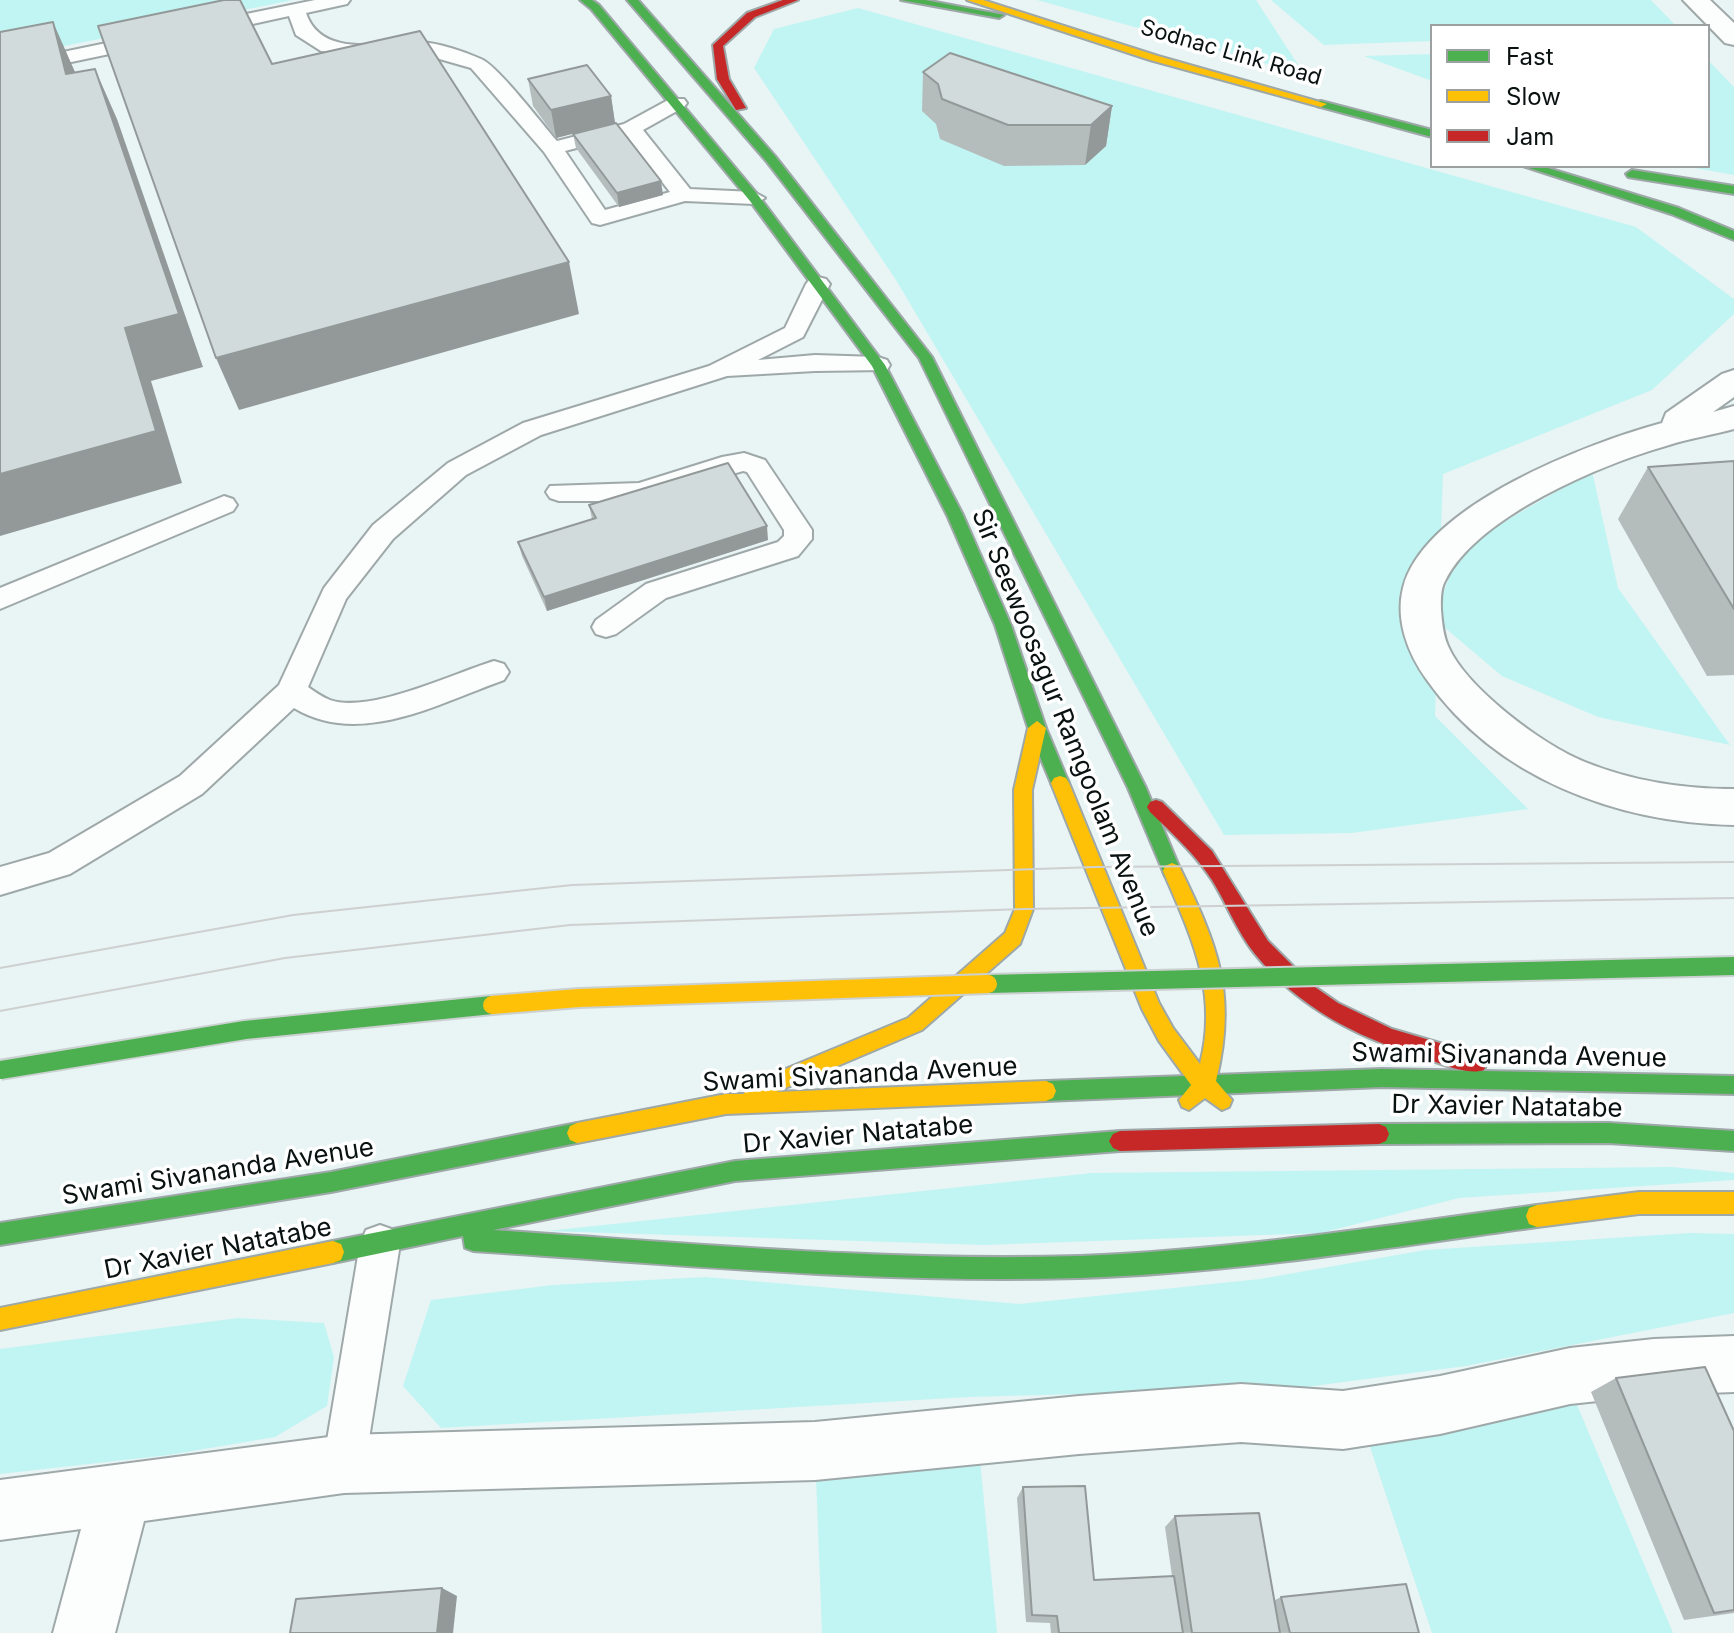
<!DOCTYPE html>
<html>
<head>
<meta charset="utf-8">
<style>
	body { margin:0 }
	#map { position:relative; width:1734px; height:1633px; overflow:hidden; background:#e9f4f4; font-family:Inter,sans-serif }
	canvas { display:block }
	.legend { position:absolute; left:1430px; top:24px; width:280px; height:144px; box-sizing:border-box; background:#fff; border:2px solid #9da0a0; margin:0; padding:10px 14px; list-style:none; font-size:24px; color:#0a1111 }
	.legend li { display:flex; align-items:center; gap:16px; height:40px }
	.legend b { width:40px; border:2px solid #9da0a0 }
</style>
</head>
<body>
<div id="map">
<canvas width="1734" height="1633"></canvas>
<ul class="legend">
<li><b style="height:10px;background:#4caf50"></b>Fast</li>
<li><b style="height:10px;background:#ffc107"></b>Slow</li>
<li><b style="height:10px;background:#c62828"></b>Jam</li>
</ul>
</div>
<script>
const ctx = document.querySelector('canvas').getContext('2d');
ctx.lineJoin = 'round';
function paint(path, color) { ctx.fillStyle = color; ctx.fill(path, 'evenodd'); }
function trace(path, color, width, dash) { ctx.strokeStyle = color; ctx.lineWidth = width; ctx.lineCap = dash ? 'butt' : 'round'; ctx.setLineDash(dash || []); ctx.stroke(path); }
function drawText(font, color, halo, rows, align = 'center') {
  ctx.font = font + ' Inter,sans-serif'; ctx.lineWidth = 7; ctx.setLineDash([]); ctx.textBaseline = 'middle'; ctx.strokeStyle = halo; ctx.fillStyle = color; for (const [text, x, y, turn = 0] of rows) {
    ctx.save(); ctx.translate(x, y); ctx.rotate((+turn || 0) * Math.PI / 180); ctx.textAlign = isNaN(turn) ? turn : align; if (halo) ctx.strokeText(text, 0, 0); ctx.fillText(text, 0, 0); ctx.restore();
  }
}
paint(new Path2D(`
	M0 0H293L0 59Z
	M1037 0H1256L1304 74Z
	M1271 0H1651L1676 26H1432V41L1324 45Z
	M858 8 1636 227 1734 299V314L1652 390 1443 474 1438 609 1459 548 1592 471 1618 588 1730 745 1598 717 1502 676 1438 622 1435 716 1528 809 1352 833 1224 835 896 280 754 68 774 29Z
	M1432 54V81L1364 56Z
	M1708 60 1734 87V175L1684 166H1708Z
	M1671 1167 1734 1173V1180L1459 1198 1321 1233 984 1245 547 1231 1092 1173Z
	M1690 1233 1734 1234V1313L1466 1366 1298 1388 969 1397 441 1428 403 1386 431 1300 553 1285 705 1277 1019 1304 1260 1279 1425 1250Z
	M238 1318 324 1323 334 1357 327 1406 275 1437 169 1455 0 1474V1349Z
	M1572 1393 1673 1633H1432L1363 1426Z
	M978 1440 997 1633H822L815 1451Z`), '#c0f5f3');
const lane = new Path2D(`
	M315 0H350L347 4 306 13C322 60 383 41 421 42 439 43 465 52 481 59 497 65 542 124 557 141L624 124 670 99H684L687 103 684 107 643 130 690 189 754 192 765 198 754 204 685 201 600 225 592 223 544 152 471 68 422 54 380 57 321 51 296 35 289 16 207 34 198 28 207 22ZM626 135 670 192 605 210 565 151Z
	M150 34 157 36 159 40 157 44 0 77V65Z
	M818 277 826 279 830 284 803 337 758 360 815 355 878 357 887 360 890 365 887 370 815 371 727 376 541 435 466 475 393 539 346 599 308 687C315 692 322 697 330 700 370 714 454 673 494 661L504 664 509 672 504 680C439 703 360 748 294 708L202 794 70 874 0 895V867L49 853 180 776 279 685 324 588 373 525 448 463 523 423 709 366 785 328 806 284 810 279Z
	M744 453 765 460 812 530V539L798 556 666 598 616 634 606 637 596 634 592 627 596 620 646 584 778 542 784 536V530L747 472 743 471 640 501H559L550 498 546 492 550 486 639 483 722 457Z
	M224 496 233 499 237 505 233 511 0 609V588Z
	M380 1225 394 1230 400 1244 365 1464 359 1479 344 1485 329 1479 323 1464 360 1244 366 1230Z`);
const street = new Path2D(`
	M1683 0H1710L1734 23V45L1725 43Z
	M1734 370V397L1713 412 1734 406V429C1713 435 1690 438 1669 445 1602 464 1477 516 1445 581 1440 590 1441 601 1441 610 1442 622 1443 635 1448 646 1467 689 1543 745 1585 762 1632 781 1684 789 1734 789V825C1617 823 1496 778 1427 680 1408 654 1395 620 1403 588 1424 505 1588 443 1662 423L1666 413 1722 374Z
	M1734 1336V1392L1654 1395 1570 1404 1440 1434 1343 1449 1241 1442 1079 1454 815 1480 344 1493 144 1521 115 1633H53L81 1529 0 1540V1480L344 1435 815 1422 1079 1396 1241 1384 1343 1391 1440 1376 1570 1348 1654 1339Z`);
const fast = new Path2D(`
	M580 0H592L599 5 758 195 885 365 963 515 1011 625 1046 728 1069 783 1066 788H1054L1051 783 1028 728 995 625 947 515 872 366 750 201 591 9Z
	M627 0H638L775 156 932 357 1146 788 1181 871 1179 876 1172 879 1165 876 1128 788 919 358 767 162Z
	M901 0H925L1004 15 999 18Z
	M1321 101 1432 130V137L1317 106V102Z
	M1523 166H1541L1679 208 1734 231V240L1671 214Z
	M1632 170 1734 186V194L1628 177 1626 174Z
	M1382 1069 1734 1076V1094L1382 1087 1046 1101 1039 1098 1036 1091 1039 1084 1046 1081Z
	M577 1123 584 1126 587 1133 584 1140 577 1143 331 1192 0 1245V1223L331 1172Z
	M1608 1123 1734 1131V1151L1608 1143 1379 1144 1372 1141 1369 1134 1372 1127 1379 1124Z
	M1120 1131 1127 1134 1131 1141 1127 1148 1120 1151 735 1181 493 1230C688 1243 884 1262 1080 1256 1233 1250 1385 1226 1537 1205L1545 1208 1548 1216 1545 1224 1537 1227C1385 1248 1232 1273 1079 1278 877 1284 674 1264 473 1251L465 1248 463 1236 333 1263 325 1260 322 1252 325 1244 333 1241 735 1161Z`);
const slow = new Path2D(`
	M967 0H983L1158 56 1327 104 1321 107 1150 60Z
	M1037 721 1046 728 1032 790 1033 909 1020 944 922 1030 776 1092 1046 1081 1053 1084 1056 1091 1053 1098 1046 1101 726 1114 577 1143 570 1140 567 1133 570 1126 577 1123 726 1094H744L747 1085 908 1018 1005 933 1015 909 1014 790 1028 728Z
	M1060 776 1066 778 1069 783 1159 1003 1173 1028 1200 1064C1219 992 1191 936 1163 871L1165 866 1172 863 1179 866C1217 944 1238 993 1216 1081L1232 1100 1229 1107 1222 1110 1205 1098 1189 1110 1182 1107 1179 1100 1191 1085 1159 1041 1142 1009 1051 783 1054 778Z
	M1639 1192H1734V1214H1639L1537 1227 1529 1224 1526 1216 1529 1208 1537 1205Z
	M333 1241 341 1244 344 1252 341 1260 333 1263 0 1330V1308Z`);
const jam = new Path2D(`
	M783 0H798L755 17 723 46 729 79 746 108 736 110 717 79 713 45 747 13Z
	M1156 800 1162 802 1212 851 1268 941 1312 985 1338 1003 1392 1029 1484 1056 1487 1063 1484 1070C1467 1076 1437 1062 1419 1056 1356 1037 1297 1006 1255 954 1237 932 1227 904 1212 880 1195 854 1172 833 1150 812L1147 807 1150 802Z
	M1379 1124 1386 1127 1389 1134 1386 1141 1379 1144 1120 1151 1113 1148 1109 1141 1113 1134 1120 1131Z`);
trace(lane, '#9fa8a8', 4);
trace(street, '#9fa8a8', 4);
trace(fast, '#9fa8a8', 4);
trace(slow, '#9fa8a8', 4);
trace(jam, '#9fa8a8', 4);
paint(lane, '#fcfdfd');
paint(street, '#fcfdfd');
paint(fast, '#4caf50');
paint(slow, '#ffc107');
paint(jam, '#c62828');
trace(new Path2D(`
	M0 968 293 915 572 885 1095 867 1734 862
	M0 1011 285 958 570 925 1024 909 1734 898`), '#ced0d0', 2);
const fastBridge = new Path2D(`
	M988 984 1734 966
	M0 1070 245 1030 492 1005`);
const slowBridge = new Path2D(`
	M492 1005 579 998 988 984`);
trace(fastBridge, '#cbd0d0', 22, []);
trace(slowBridge, '#cbd0d0', 22, []);
trace(fastBridge, '#4caf50', 18);
trace(slowBridge, '#ffc107', 18);
paint(new Path2D(`
	M923 72 1112 106 1106 146 1085 165 1004 166 940 139 936 124 922 111Z
	M528 79 611 96 615 123 556 138 533 106Z
	M573 134 663 195 619 207 576 148Z
	M1734 461V675L1707 676 1618 519 1648 467Z
	M589 505 768 540 547 611 522 556 518 542 592 519Z
	M1616 1378 1734 1431V1613L1684 1620 1591 1392Z
	M1023 1487 1094 1580 1172 1576 1165 1527 1175 1516 1275 1600 1281 1597 1419 1633H1051L1050 1623 1026 1622 1017 1498Z`), '#b5bcbc');
paint(new Path2D(`
	M53 22 75 72 89 125 66 74Z
	M95 69 117 119 203 367 151 381 182 483 0 536V474L125 328Z
	M611 96 615 123 556 138 551 110Z
	M1112 106 1106 146 1085 165 1091 125Z
	M661 181 663 195 619 207 617 193Z
	M569 262 579 314 239 410 216 358Z
	M767 526 768 540 547 611 544 597Z
	M442 1588 457 1596 453 1633H437Z`), '#939999');
const building = new Path2D(`
	M224 0H240L272 64 420 31 569 262 216 358 98 26Z
	M53 22 66 74 95 69 179 314 125 328 156 431 0 474V32Z
	M950 53 1112 106 1091 125H1008L942 99 938 84 923 72Z
	M587 65 611 96 551 110 528 79Z
	M616 123 661 181 617 193 573 134Z
	M1734 461V609L1648 467Z
	M728 463 767 526 544 597 518 542 596 518 589 505Z
	M1705 1367 1734 1431V1610L1714 1613 1616 1378Z
	M1085 1486 1094 1580 1174 1576 1183 1633H1059L1057 1616 1032 1615 1023 1487Z
	M1259 1513 1280 1633H1192L1175 1516Z
	M1406 1584 1419 1633H1290L1281 1597Z
	M442 1588 437 1633H290L296 1599Z`);
paint(building, '#d2dbdb');
trace(building, '#939999', 2);
drawText('22px', '#0a1111', '#fff', [
	["Sodnac Link Road",1231,53,16]
]);
drawText('26px', '#0a1111', '#fff', [
	["Sir Seewoosagur Ramgoolam Avenue",1065,723,68],
	["Swami Sivananda Avenue",1509,1056,1],
	["Swami Sivananda Avenue",860,1075,-3],
	["Dr Xavier Natatabe",1507,1107,1],
	["Dr Xavier Natatabe",858,1135,-5],
	["Swami Sivananda Avenue",218,1172,-9],
	["Dr Xavier Natatabe",218,1249,-11]
]);
</script>
</body>
</html>
